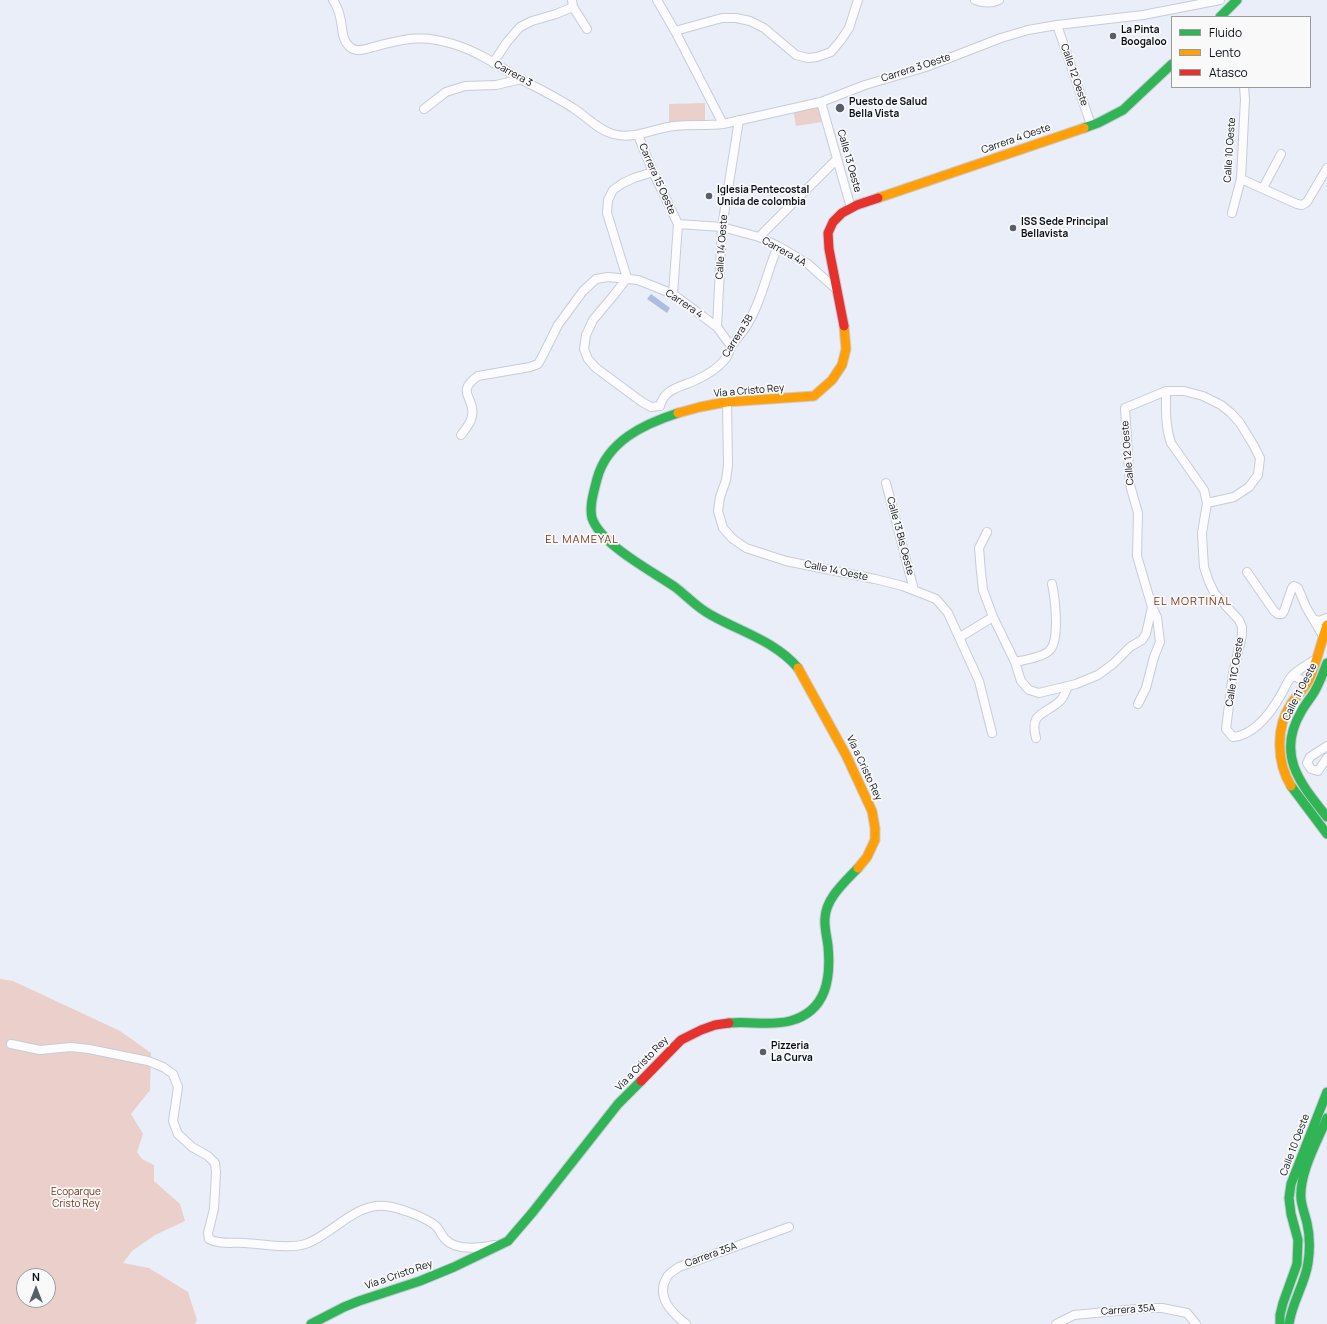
<!DOCTYPE html>
<html>
<head>
<meta charset="utf-8">
<style>
	body { margin:0 }
	#map { position:relative; width:1327px; height:1324px; overflow:hidden; background:#e9eef9; font-family:Manrope,sans-serif }
	canvas { display:block }
	.legend { position:absolute; left:1171px; top:16px; width:140px; height:72px; box-sizing:border-box; background:#f9f9f9; border:1px solid #999b9f; margin:0; padding:5px 7px; list-style:none; font-size:12px; color:#0a0f19 }
	.legend li { display:flex; align-items:center; gap:8px; height:20px }
	.legend b { width:20px; border:1px solid #999b9f }
	.north { position:absolute; left:16px; top:1268px; width:40px; height:40px; box-sizing:border-box; background:#f9f9f9; border:1px solid #999b9f; border-radius:50%; rotate:0deg; font-size:11px; font-weight:700; line-height:16px; text-align:center; color:#0a0f19 }
	.north::after { content:''; display:block; margin:auto; width:14px; height:18px; background:#585d67; clip-path:polygon(50% 0,100% 100%,50% 72%,0 100%) }
</style>
</head>
<body>
<div id="map">
<canvas width="1327" height="1324"></canvas>
<ul class="legend">
<li><b style="height:5px;background:#30b455"></b>Fluido</li>
<li><b style="height:5px;background:#ff9f0a"></b>Lento</li>
<li><b style="height:5px;background:#e5322d"></b>Atasco</li>
</ul>
<div class="north">N</div>
</div>
<script>
const ctx = document.querySelector('canvas').getContext('2d');
ctx.lineJoin = 'round';
function paint(path, color) { ctx.fillStyle = color; ctx.fill(path, 'evenodd'); }
function trace(path, color, width, dash) { ctx.strokeStyle = color; ctx.lineWidth = width; ctx.lineCap = dash ? 'butt' : 'round'; ctx.setLineDash(dash || []); ctx.stroke(path); }
function drawText(font, color, halo, rows, align = 'center') {
  ctx.font = font + ' Manrope,sans-serif'; ctx.lineWidth = 3.5; ctx.setLineDash([]); ctx.textBaseline = 'middle'; ctx.strokeStyle = halo; ctx.fillStyle = color; for (const [text, x, y, turn = 0] of rows) {
    ctx.save(); ctx.translate(x, y); ctx.rotate((+turn || 0) * Math.PI / 180); ctx.textAlign = isNaN(turn) ? turn : align; if (halo) ctx.strokeText(text, 0, 0); ctx.fillText(text, 0, 0); ctx.restore();
  }
}
paint(new Path2D(`
	M705 103V122L669 124V104Z
	M819 105 822 122 796 126 793 110Z
	M0 979 13 981 120 1031 151 1053 150 1090 131 1114 143 1134 137 1152 142 1159 154 1165V1181L180 1204 185 1221 155 1235 132 1251 123 1263 149 1268 188 1292 197 1320 195 1324H0ZM24 1276H48V1300H24Z`), '#eacfca');
paint(new Path2D(`
	M651 294 670 308 667 313 647 299Z`), '#adbde2');
const street = new Path2D(`
	M333 0C336 5 339 11 340 17 343 27 341 40 350 47 356 53 366 49 373 47 405 39 421 34 453 44 477 51 499 66 520 79 538 88 556 97 573 108 586 116 598 130 613 134 634 140 654 128 675 126 691 124 707 126 723 124L821 102 865 85 926 67 1001 38 1028 30 1057 25 1143 15 1220 0
	M572 0 573 7 587 29
	M657 0 675 31 723 124
	M975 0C983 3 991 4 999 0
	M1057 25 1091 125
	M675 31 722 18H736L750 21 764 28 796 55 808 58 817 57 831 52 841 40 849 28 858 0
	M493 63 507 42 520 27 532 21 556 14 573 7
	M821 102 851 208
	M424 109 446 92 465 86 496 85 522 79
	M638 135 653 172 678 224 673 294
	M1241 179 1297 204 1302 205 1307 202 1327 168
	M1263 188 1281 154
	M1232 213 1241 179 1245 99 1244 87
	M678 224 722 227 759 237 778 246 808 264 836 289
	M759 237 837 159
	M627 278 614 295 593 320 586 335 584 349 588 359 596 368 642 402 651 407 660 406
	M627 278 607 213 608 200 613 190 623 183 634 178 653 172
	M717 327 722 227 739 120
	M1166 391C1166 409 1165 426 1171 443L1204 490 1207 503 1202 533 1203 552 1204 567 1209 582 1215 594 1239 620 1242 627V635L1233 673 1226 729 1233 737C1255 735 1272 711 1282 693 1285 688 1287 682 1291 677 1298 669 1307 665 1316 659
	M727 402 728 465 726 480 720 497 718 511 723 528 733 539 746 548 786 561 875 579 903 586 936 599 948 613 979 681 992 733
	M660 406C664 389 680 387 694 381 705 376 719 368 726 358 729 355 729 350 731 347 735 339 743 333 747 325 762 301 767 271 778 246
	M461 435C465 430 471 423 472 416 476 397 454 393 478 376L530 367 538 364 542 357 558 325 583 291 596 279 608 277 638 280 673 294 717 327 731 346
	M886 483 914 590
	M987 532 979 548 981 572 983 590 993 617 1015 662 1021 681 1029 690 1039 693 1076 684 1098 675 1113 664 1130 647 1142 640 1146 634 1152 607
	M1247 572 1274 611 1278 614H1282L1284 611 1292 588 1294 586 1298 588 1306 607 1323 636
	M1313 619 1319 621 1327 618
	M960 637 993 617
	M1015 662C1024 660 1044 657 1050 650 1060 639 1055 598 1052 584
	M1291 677C1299 676 1304 681 1304 689
	M1138 704 1146 688 1154 657 1160 642 1157 617 1152 607 1137 556 1138 513 1130 485 1125 408 1166 391H1184L1203 396 1221 405 1231 413 1240 423 1254 446 1260 458 1258 475 1249 487 1234 497 1207 503
	M1036 738C1029 711 1046 715 1061 700 1064 696 1066 691 1068 686
	M1327 746 1310 757 1307 763 1311 769 1318 771 1327 758
	M11 1044 40 1050 71 1047 89 1049 148 1061 163 1067 173 1074 178 1087 173 1121 178 1134 192 1147 208 1156 215 1163 216 1172 214 1209 208 1233 209 1239C220 1245 233 1242 245 1243 262 1244 292 1250 308 1243 333 1233 357 1202 386 1206 400 1208 425 1217 436 1226 440 1230 441 1235 445 1239 456 1251 480 1248 494 1245
	M686 1324C672 1313 655 1297 667 1277 669 1273 675 1270 679 1267L789 1227
	M1056 1324 1074 1315 1148 1308H1162L1187 1313 1196 1324`);
const fast = new Path2D(`
	M1220 17 1237 0
	M1084 128 1098 123 1123 110 1172 64
	M678 413C644 424 607 441 597 479 594 491 589 506 592 518 601 545 652 571 675 587 687 596 697 608 711 615 741 632 775 641 798 668
	M1327 663C1323 673 1319 685 1313 694 1309 700 1304 706 1301 712 1276 755 1300 783 1327 817
	M1291 786 1327 834
	M729 1023C749 1021 770 1026 790 1021 827 1011 831 978 828 946 827 937 824 927 825 918 826 898 845 882 858 868
	M311 1324 344 1307 359 1301 420 1281 454 1267 508 1241 532 1213 618 1104 641 1081
	M1280 1324V1315L1283 1303 1297 1264 1298 1240 1291 1214 1289 1198 1291 1184 1327 1092
	M1289 1324C1292 1302 1305 1284 1308 1263 1310 1250 1310 1236 1307 1223 1305 1215 1302 1207 1301 1199 1299 1173 1317 1142 1327 1118`);
const slow = new Path2D(`
	M878 198 1084 128
	M678 413 700 407 726 402 814 396 832 380 842 365 846 349 844 326
	M798 668 846 755 872 811 875 828V840L867 857 858 868
	M1291 786C1277 763 1275 728 1291 704 1296 696 1304 690 1309 680 1317 662 1321 643 1327 625`);
const jam = new Path2D(`
	M844 326 829 249 828 233 833 222 842 213 857 205 878 198
	M641 1081 681 1040 701 1030 715 1025 729 1023`);
trace(street, '#c7ccd7', 10);
trace(fast, '#c7ccd7', 11);
trace(slow, '#c7ccd7', 11);
trace(jam, '#c7ccd7', 11);
trace(street, '#fcfcfe', 8);
trace(fast, '#30b455', 9);
trace(slow, '#ff9f0a', 9);
trace(jam, '#e5322d', 9);
for (const [x, y, r, color] of [
	[1113,36,4,"#585d67"],
	[840,108,5,"#585d67"],
	[709,196,4,"#585d67"],
	[1013,228,4,"#585d67"],
	[763,1052,4,"#585d67"]
]) { const dot = new Path2D(); dot.arc(x, y, r, 0, 2 * Math.PI); ctx.fillStyle = color; ctx.fill(dot); trace(dot, '#f9f9f9', 1.5); }
drawText('bold 10px', '#0a0f19', '#f9f9f9', [
	["La Pinta",1121,30],
	["Boogaloo",1121,42],
	["Puesto de Salud",849,102],
	["Bella Vista",849,114],
	["Iglesia Pentecostal",717,190],
	["Unida de colombia",717,202],
	["ISS Sede Principal",1021,222],
	["Bellavista",1021,234],
	["Pizzeria",771,1046],
	["La Curva",771,1058]
], 'left');
drawText('10px', '#0a0f19', '#f9f9f9', [
	["Carrera 3 Oeste",916,68,-18],
	["Carrera 3",513,74,29],
	["Calle 12 Oeste",1074,75,71],
	["Carrera 4 Oeste",1016,139,-19],
	["Calle 10 Oeste",1230,150,-86],
	["Calle 13 Oeste",849,161,74],
	["Carrera 15 Oeste",657,179,66],
	["Calle 14 Oeste",722,247,-86],
	["Carrera 4A",784,252,29],
	["Carrera 4",684,304,34],
	["Carrera 3B",738,336,-58],
	["Vía a Cristo Rey",749,391,-5],
	["Calle 12 Oeste",1128,453,-95],
	["Calle 13 Bis Oeste",900,536,75],
	["Calle 14 Oeste",836,571,12],
	["Calle 11C Oeste",1235,672,-81],
	["Calle 11 Oeste",1300,692,-63],
	["Vía a Cristo Rey",864,768,65],
	["Vía a Cristo Rey",642,1064,-46],
	["Calle 10 Oeste",1295,1145,-69],
	["Carrera 35A",711,1255,-20],
	["Vía a Cristo Rey",399,1275,-19],
	["Carrera 35A",1128,1310,-4]
]);
drawText('10px', '#773219', '#f9f9f9', [
	["Ecoparque",76,1192],
	["Cristo Rey",76,1204]
]);
ctx.letterSpacing = '1px';
drawText('11px', '#7a3820', '#f9f9f9', [
	["EL MAMEYAL",582,540],
	["EL MORTIÑAL",1193,602]
]);
ctx.letterSpacing = '0px';
</script>
</body>
</html>
